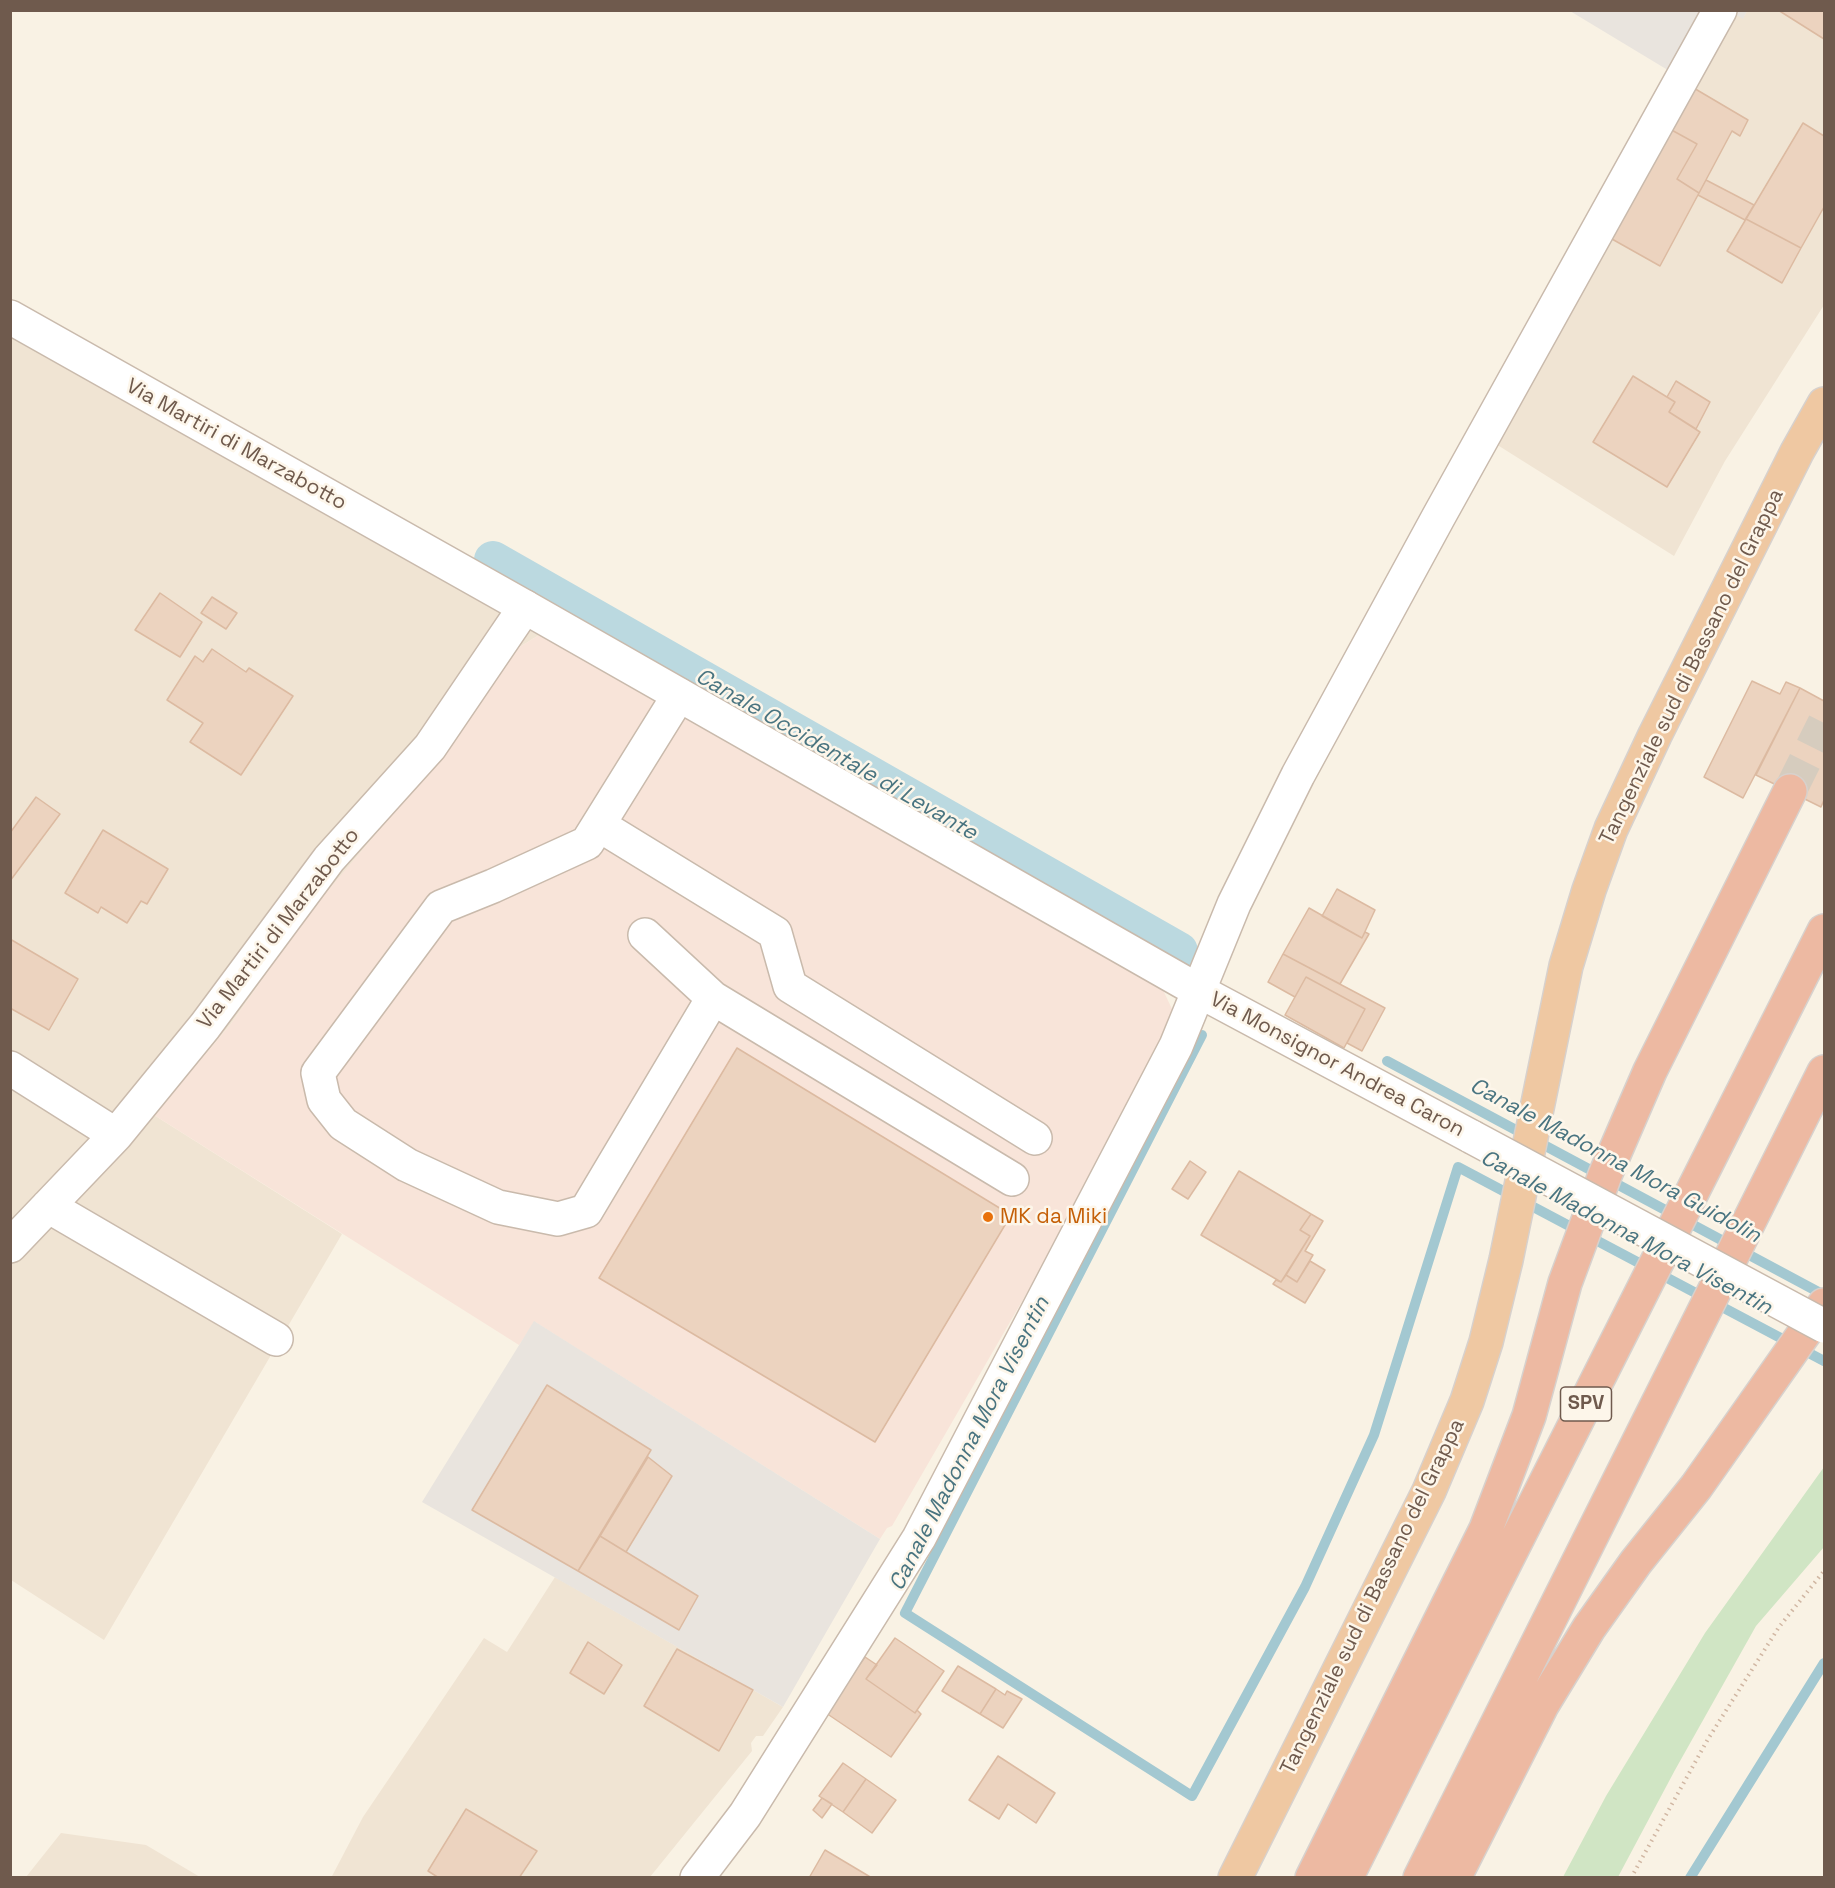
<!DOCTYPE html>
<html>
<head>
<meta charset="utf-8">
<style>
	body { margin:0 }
	#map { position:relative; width:1835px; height:1888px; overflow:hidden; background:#f9f2e4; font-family:"Space Grotesk",sans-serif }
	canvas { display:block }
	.frame { position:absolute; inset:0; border:12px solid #6f5a4d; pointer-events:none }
</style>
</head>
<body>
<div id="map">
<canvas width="1835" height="1888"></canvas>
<div class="frame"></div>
</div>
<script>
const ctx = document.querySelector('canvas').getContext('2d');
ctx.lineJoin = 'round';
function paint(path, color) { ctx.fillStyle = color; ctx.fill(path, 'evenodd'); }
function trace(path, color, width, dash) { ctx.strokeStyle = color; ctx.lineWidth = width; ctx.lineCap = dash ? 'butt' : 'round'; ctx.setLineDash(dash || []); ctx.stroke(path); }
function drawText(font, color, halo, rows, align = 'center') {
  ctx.font = font + ' "Space Grotesk",sans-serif'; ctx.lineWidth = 5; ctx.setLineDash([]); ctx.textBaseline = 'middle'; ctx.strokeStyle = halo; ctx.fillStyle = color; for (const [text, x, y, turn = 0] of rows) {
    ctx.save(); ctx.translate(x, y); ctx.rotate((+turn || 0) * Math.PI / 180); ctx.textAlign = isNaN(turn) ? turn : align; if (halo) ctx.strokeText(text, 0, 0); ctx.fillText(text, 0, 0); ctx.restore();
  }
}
paint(new Path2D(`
	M1747 11H1824V305L1725 461 1674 556 1472 429 1733 12 1743 18Z
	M10 337 539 635 518 648 467 722 425 776 309 914 230 1025 154 1115 342 1234 104 1640 11 1580Z
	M555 1577 783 1707 763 1736H756L751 1743 752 1751 650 1877 331 1878 363 1817 484 1638 507 1652Z
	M61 1833 146 1845 200 1877H26Z`), '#f0e4d3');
paint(new Path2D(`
	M539 635 1153 982 1162 988 1173 1011 1161 1061 892 1526 887 1528 880 1539 535 1322 519 1345 154 1115 230 1025 308 914 425 776 467 722 518 648Z`), '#f8e4d9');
paint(new Path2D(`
	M1570 11H1747L1743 19 1733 13 1676 75Z
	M534 1321 880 1539 783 1707 422 1502Z`), '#e9e4de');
paint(new Path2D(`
	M1824 1467V1547L1756 1626 1675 1770 1618 1877H1563L1606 1796 1705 1633Z`), '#d0e5c4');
trace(new Path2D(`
	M1202 1035 905 1613 1192 1796 1305 1587 1374 1435 1458 1167 1824 1361
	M1387 1061 1824 1295
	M1690 1878 1824 1663`), '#a3c8d1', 10);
trace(new Path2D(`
	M493 560 1179 951`), '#bbd9e0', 38);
const building = new Path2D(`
	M1778 10H1824V39Z
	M1692 87 1748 120 1740 136 1732 131 1699 193 1677 179 1697 144 1668 128Z
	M1803 123 1824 136V207L1801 248 1746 219Z
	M1668 128 1697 144 1677 179 1699 193 1660 266 1603 234Z
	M1706 180 1754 205 1745 220 1698 195Z
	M1746 219 1801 248 1782 283 1727 251Z
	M1633 376 1675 402 1669 412 1700 432 1667 487 1593 442Z
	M1676 381 1710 402 1696 429 1669 412 1675 402 1667 397Z
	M160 593 202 622 180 657 135 630Z
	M212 597 237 613 226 629 201 613Z
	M212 649 246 672 249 668 293 696 241 775 190 742 203 723 167 700 195 656 203 662Z
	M1752 681 1780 694 1786 682 1800 688 1743 798 1704 777Z
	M1800 688 1824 701V800L1821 807 1756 775Z
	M36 797 60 814 10 881V833Z
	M103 830 168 869 147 904 141 901 127 923 101 907 98 913 65 893Z
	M1337 889 1375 910 1362 938 1322 916Z
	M1309 908 1362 938 1365 932 1369 934 1340 984 1283 954Z
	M10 939 78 979 49 1030 10 1008Z
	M1283 954 1385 1008 1362 1051 1347 1043 1365 1009 1306 977 1295 997 1268 982Z
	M1306 977 1365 1009 1344 1048 1285 1015Z
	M737 1048 1011 1215 875 1442 599 1278Z
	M1190 1161 1206 1172 1188 1199 1172 1189Z
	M1239 1171 1311 1214 1300 1230 1310 1236 1281 1282 1201 1235Z
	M1311 1214 1323 1221 1305 1251 1313 1255 1297 1282 1286 1275 1310 1236 1300 1230Z
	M1310 1261 1325 1270 1305 1303 1273 1284 1276 1280 1281 1282 1286 1275 1297 1282Z
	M547 1385 651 1450 578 1571 472 1510Z
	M648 1457 672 1476 626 1552 600 1536Z
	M600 1536 698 1596 679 1630 578 1571Z
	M895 1638 944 1671 915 1713 866 1679Z
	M588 1642 622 1665 604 1694 570 1673Z
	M677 1649 753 1690 719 1751 644 1706Z
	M865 1657 877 1665 866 1679 915 1713 917 1710 921 1714 891 1757 826 1713Z
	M958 1666 996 1689 980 1714 942 1691Z
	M996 1689 1005 1695 1007 1691 1022 1699 1003 1728 980 1714Z
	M998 1756 1055 1793 1036 1823 1008 1804 999 1819 969 1800Z
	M843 1763 866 1779 843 1812 819 1796Z
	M866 1779 896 1800 872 1833 843 1812Z
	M822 1798 832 1804 822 1818 813 1810Z
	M466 1809 537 1851 519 1878H439L428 1871Z
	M825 1850 872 1878H809Z`);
paint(building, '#ecd3bf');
trace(building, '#dcbaa1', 1.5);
trace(new Path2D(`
	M1790 791 1824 723`), '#d6ccbe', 33, [33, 16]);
const minor = new Path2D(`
	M599 825 775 933 790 986 1035 1138
	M645 935 713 998 586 1211 558 1219 498 1207 407 1165 343 1124 324 1100 318 1073 441 907 493 886 587 843 679 695
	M713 998 1012 1179
	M10 1068 116 1135
	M48 1206 276 1339
	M10 1246 116 1135 205 1026 329 859 430 747 525 607
	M697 1878 745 1815 919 1538 1176 1046 1234 904 1298 775 1439 516 1720 10`);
const tertiary = new Path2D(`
	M10 317 525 607 1199 991 1472 1137`);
const trunk = new Path2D(`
	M1235 1878 1429 1491 1467 1401 1486 1342 1506 1260 1566 966 1589 890 1611 829 1655 735 1797 452 1824 404`);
const motorway = new Path2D(`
	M1312 1878 1486 1529 1529 1416 1565 1283 1605 1175 1650 1071 1790 791
	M1346 1878 1824 931
	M1420 1878 1824 1072
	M1454 1878 1542 1705 1589 1628 1636 1562 1696 1487 1824 1305`);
trace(minor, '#c9baac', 36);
trace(tertiary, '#c9baac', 36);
trace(trunk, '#d7d1cd', 36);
trace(motorway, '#d7d1cd', 36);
trace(new Path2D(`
	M1631 1878 1708 1739 1779 1627 1824 1571`), '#d0b6a2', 4, [1.5, 4.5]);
trace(minor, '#fff', 33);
trace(tertiary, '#fff', 33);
trace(trunk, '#efc8a2', 33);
trace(motorway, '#edb9a2', 33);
const tertiaryBridge = new Path2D(`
	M1472 1137 1824 1326`);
trace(tertiaryBridge, '#c9baac', 36, []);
trace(tertiaryBridge, '#fff', 33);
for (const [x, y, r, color] of [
	[988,1217,6,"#e8710a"]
]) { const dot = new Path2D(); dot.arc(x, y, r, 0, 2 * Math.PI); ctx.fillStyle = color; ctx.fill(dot); trace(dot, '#fdf6ea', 2); }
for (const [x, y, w] of [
	[1586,1404,51]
]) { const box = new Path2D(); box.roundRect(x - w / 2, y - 17, w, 34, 4.5); ctx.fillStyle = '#fdf6ea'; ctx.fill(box); trace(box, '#6f5a4d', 1.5); }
drawText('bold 20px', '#6f5a4d', null, [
	["SPV",1586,1404]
]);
drawText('21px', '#6f5a4d', '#fdf6ea', [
	["Via Martiri di Marzabotto",236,445,29],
	["Tangenziale sud di Bassano del Grappa",1692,667,-64],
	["Via Martiri di Marzabotto",279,929,-52],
	["Via Monsignor Andrea Caron",1337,1065,28],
	["Tangenziale sud di Bassano del Grappa",1373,1597,-64]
]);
drawText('21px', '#c56008', '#fdf6ea', [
	["MK da Miki",1000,1217]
], 'left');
drawText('italic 22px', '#497480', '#fdf6ea', [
	["Canale Occidentale di Levante",836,755,30],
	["Canale Madonna Mora Guidolin",1615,1161,28],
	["Canale Madonna Mora Visentin",1626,1233,28],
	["Canale Madonna Mora Visentin",970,1444,-63]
]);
</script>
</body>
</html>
